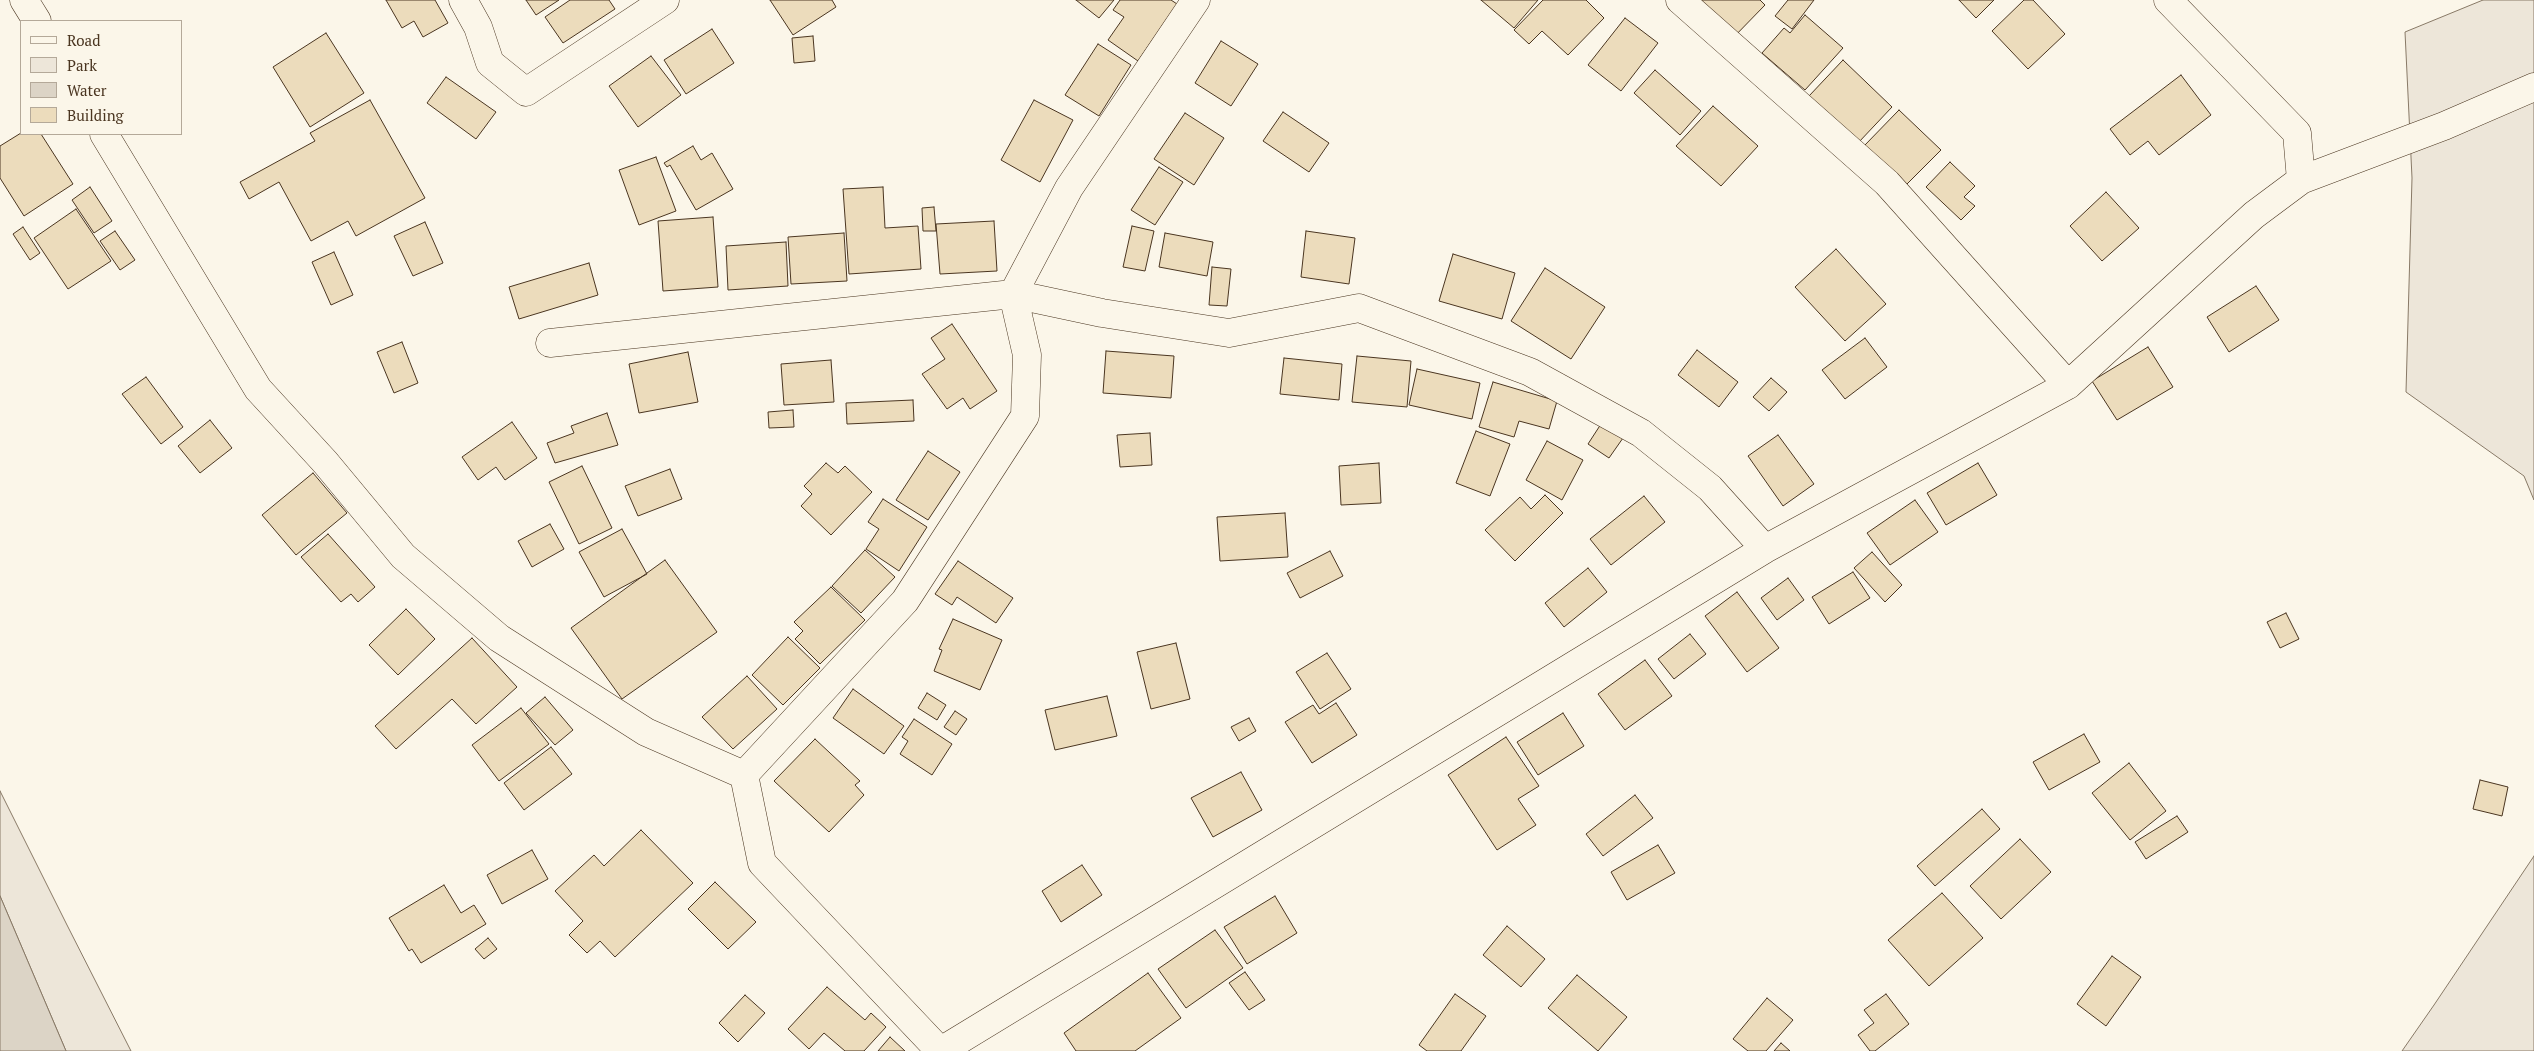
<!DOCTYPE html>
<html>
<head>
<meta charset="utf-8">
<style>
	body { margin:0 }
	#map { position:relative; width:2534px; height:1051px; overflow:hidden; background:#fbf6e9; font-family:"PT Serif",serif }
	canvas { display:block }
	.legend { position:absolute; left:20px; top:20px; width:162px; height:115px; box-sizing:border-box; background:#fbf6e9; border:1px solid #b4a999; margin:0; padding:6px 9px; list-style:none; font-size:15px; color:#4a3520 }
	.legend li { display:flex; align-items:center; gap:10px; height:25px }
	.legend b { width:25px; border:1px solid #b4a999 }
</style>
</head>
<body>
<div id="map">
<canvas width="2534" height="1051"></canvas>
<ul class="legend">
<li><b style="height:6px;background:#fbf6e9"></b>Road</li>
<li><b style="height:14px;background:#ede6d9"></b>Park</li>
<li><b style="height:14px;background:#dcd4c6"></b>Water</li>
<li><b style="height:14px;background:#ecdcbc"></b>Building</li>
</ul>
</div>
<script>
const context = document.querySelector('canvas').getContext('2d');
context.lineJoin = 'round';
function fill(path, color) { context.fillStyle = color; context.fill(path, 'evenodd'); }
const toPath = rows => new Path2D(rows.map(r => 'M' + r).join(''));
function strokePath(path, color, width, dash) { context.strokeStyle = color; context.lineWidth = width; context.lineCap = dash ? 'butt' : 'round'; context.setLineDash(dash || []); context.stroke(path); }
const green = toPath([
	[2483,0,2534,0,2534,500,2524,476,2406,392,2412,178,2405,32,2483,0],
	[0,791,67,925,131,1051,66,1051,0,896,0,791],
	[2534,856,2534,1051,2402,1051,2434,1005,2534,856]
]);
fill(green, '#ede6d9');
strokePath(green, '#887966', 1);
const water = toPath([
	[0,896,66,1051,0,1051,0,896]
]);
fill(water, '#dcd4c6');
strokePath(water, '#887966', 1);
const building = toPath([
	[386,0,435,0,448,23,423,37,414,21,402,28,386,0],
	[526,0,559,0,536,15,526,0],
	[570,0,609,0,615,9,563,43,545,17,570,0],
	[770,0,832,0,836,7,793,35,770,0],
	[1076,0,1114,0,1099,18,1076,0],
	[1120,0,1171,0,1177,4,1138,61,1108,40,1124,17,1113,10,1120,0],
	[1481,0,1538,0,1514,28,1481,0],
	[1543,0,1586,0,1604,18,1568,55,1542,31,1529,44,1514,30,1543,0],
	[1686,0,1760,0,1765,5,1729,42,1686,0],
	[1788,0,1814,0,1792,29,1775,16,1788,0],
	[1959,0,1994,0,1976,18,1959,0],
	[2024,0,2033,0,2065,34,2028,69,1992,31,2024,0],
	[1805,15,1843,48,1805,90,1762,53,1784,28,1790,33,1805,15],
	[1625,18,1658,43,1621,91,1588,65,1625,18],
	[712,29,734,63,686,94,664,60,712,29],
	[326,33,364,93,310,127,273,67,326,33],
	[813,36,815,61,794,63,792,38,813,36],
	[1221,41,1258,64,1231,106,1195,83,1221,41],
	[1098,44,1131,65,1099,116,1065,95,1098,44],
	[651,56,681,95,638,127,609,86,651,56],
	[1843,60,1892,107,1858,143,1809,96,1843,60],
	[1655,70,1701,111,1680,135,1634,93,1655,70],
	[2181,75,2211,115,2159,155,2148,141,2130,155,2110,129,2181,75],
	[446,77,496,112,476,139,427,103,446,77],
	[370,100,425,198,356,236,348,221,311,241,279,182,249,199,240,182,315,141,310,133,370,100],
	[1034,100,1073,120,1040,182,1001,160,1034,100],
	[1713,106,1758,146,1721,186,1676,146,1713,106],
	[1899,110,1941,150,1905,186,1864,146,1899,110],
	[1283,112,1329,143,1309,172,1263,141,1283,112],
	[1185,113,1224,138,1194,185,1154,159,1185,113],
	[21,133,41,134,73,184,24,216,0,178,0,146,21,133],
	[693,146,701,160,712,153,733,189,696,210,670,165,667,167,664,163,693,146],
	[656,157,676,211,639,225,619,170,656,157],
	[1950,162,1975,186,1964,197,1975,206,1961,220,1926,187,1950,162],
	[1159,167,1183,182,1155,225,1131,210,1159,167],
	[90,187,112,221,94,233,72,200,90,187],
	[883,187,885,228,918,226,921,269,849,274,843,189,883,187],
	[2106,192,2139,228,2102,261,2070,226,2106,192],
	[934,207,936,231,923,231,922,208,934,207],
	[76,209,111,261,68,289,34,238,76,209],
	[713,217,718,287,663,291,658,221,713,217],
	[994,221,997,271,940,274,936,224,994,221],
	[425,222,443,263,413,276,394,236,425,222],
	[1132,226,1154,231,1145,271,1123,267,1132,226],
	[23,227,40,253,30,260,13,234,23,227],
	[115,231,135,260,120,270,100,241,115,231],
	[1306,231,1355,238,1349,284,1301,277,1306,231],
	[844,233,847,281,791,284,788,237,844,233],
	[1165,233,1213,242,1207,276,1159,267,1165,233],
	[786,242,788,286,728,290,726,246,786,242],
	[1836,249,1886,304,1845,341,1795,287,1836,249],
	[334,252,353,295,331,305,312,262,334,252],
	[1453,254,1515,273,1502,319,1439,301,1453,254],
	[589,263,598,295,519,319,509,287,589,263],
	[1212,267,1231,269,1227,306,1209,305,1212,267],
	[1545,268,1605,307,1571,359,1511,321,1545,268],
	[2256,286,2279,320,2229,352,2207,317,2256,286],
	[952,324,997,391,970,409,963,398,947,409,922,374,945,359,931,338,952,324],
	[1865,338,1887,367,1845,399,1822,370,1865,338],
	[402,342,418,383,394,393,377,352,402,342],
	[2148,347,2173,387,2117,420,2092,381,2148,347],
	[1697,350,1738,382,1719,407,1678,375,1697,350],
	[1106,351,1174,356,1171,398,1103,393,1106,351],
	[688,352,698,402,639,413,629,364,688,352],
	[1357,356,1411,361,1407,407,1352,402,1357,356],
	[1284,358,1342,364,1339,400,1280,394,1284,358],
	[831,360,834,402,784,405,781,364,831,360],
	[1417,369,1480,383,1472,419,1409,405,1417,369],
	[146,377,183,427,161,444,122,394,146,377],
	[1771,378,1787,392,1769,411,1753,397,1771,378],
	[1493,382,1557,401,1549,429,1519,421,1514,437,1479,427,1493,382],
	[913,400,914,421,847,424,846,403,913,400],
	[793,410,794,427,769,428,768,412,793,410],
	[607,413,618,445,555,463,547,443,574,433,571,426,607,413],
	[210,420,232,448,200,473,178,446,210,420],
	[512,422,537,458,505,480,496,467,478,480,462,457,512,422],
	[1601,424,1623,438,1609,458,1588,444,1601,424],
	[1476,431,1510,444,1490,496,1456,483,1476,431],
	[1150,433,1152,465,1120,467,1117,435,1150,433],
	[1778,435,1814,484,1783,506,1748,456,1778,435],
	[1547,441,1583,460,1562,500,1526,480,1547,441],
	[928,451,960,472,928,520,896,500,928,451],
	[826,463,838,473,845,466,872,492,831,535,801,506,812,494,804,486,826,463],
	[1379,463,1381,503,1341,505,1339,466,1379,463],
	[1978,463,1997,495,1946,525,1927,493,1978,463],
	[582,466,612,528,579,544,549,482,582,466],
	[670,469,682,499,638,516,625,486,670,469],
	[313,473,347,513,296,555,262,515,313,473],
	[1545,495,1563,513,1515,561,1485,530,1520,497,1531,509,1545,495],
	[1644,496,1665,522,1611,565,1590,539,1644,496],
	[883,499,927,527,899,571,866,549,879,529,868,522,883,499],
	[1915,500,1938,532,1890,565,1867,533,1915,500],
	[1285,513,1288,557,1220,561,1217,517,1285,513],
	[550,524,564,549,532,567,518,541,550,524],
	[622,529,647,574,604,597,579,552,622,529],
	[328,534,375,587,358,602,351,594,341,602,301,557,328,534],
	[865,550,895,577,861,613,832,586,865,550],
	[1330,551,1343,576,1300,598,1287,573,1330,551],
	[1872,552,1902,585,1885,602,1854,568,1872,552],
	[665,560,717,632,622,699,571,628,665,560],
	[958,561,1013,598,996,623,957,597,952,605,935,594,958,561],
	[1588,568,1607,592,1564,627,1545,603,1588,568],
	[1853,572,1870,598,1829,624,1812,597,1853,572],
	[1788,578,1804,600,1777,620,1761,598,1788,578],
	[831,587,865,620,820,664,795,639,803,631,794,622,831,587],
	[1737,592,1779,648,1747,672,1705,616,1737,592],
	[406,609,435,639,398,675,369,645,406,609],
	[2286,613,2299,639,2280,648,2267,622,2286,613],
	[953,619,1002,640,980,690,934,671,942,650,939,649,953,619],
	[1690,634,1706,654,1674,679,1658,659,1690,634],
	[788,637,820,668,783,705,752,675,788,637],
	[472,638,517,687,476,724,452,699,396,749,375,726,472,638],
	[1176,643,1190,699,1151,709,1137,652,1176,643],
	[1327,653,1351,689,1320,709,1296,672,1327,653],
	[1645,660,1672,696,1625,730,1598,694,1645,660],
	[747,676,777,709,733,749,702,717,747,676],
	[853,689,904,726,884,754,833,718,853,689],
	[927,693,946,705,937,720,918,708,927,693],
	[1107,696,1117,736,1055,750,1045,710,1107,696],
	[545,697,573,730,555,745,526,713,545,697],
	[1336,703,1357,735,1312,763,1285,722,1313,705,1319,714,1336,703],
	[521,708,549,744,499,781,472,745,521,708],
	[955,711,967,719,956,735,944,727,955,711],
	[1563,713,1584,746,1538,775,1517,742,1563,713],
	[1249,718,1256,731,1239,741,1231,727,1249,718],
	[914,719,952,744,932,775,900,754,908,741,902,737,914,719],
	[2084,734,2100,762,2049,790,2033,762,2084,734],
	[1506,737,1539,786,1518,799,1536,825,1497,850,1448,775,1506,737],
	[815,739,860,781,855,785,864,795,829,832,774,781,815,739],
	[551,747,572,774,524,810,504,783,551,747],
	[2129,763,2166,811,2130,840,2092,793,2129,763],
	[1241,772,1262,810,1213,837,1191,798,1241,772],
	[2480,780,2508,787,2502,816,2473,809,2480,780],
	[1635,795,1653,818,1603,856,1586,834,1635,795],
	[1982,809,2000,829,1935,886,1917,866,1982,809],
	[2177,816,2188,832,2146,859,2135,842,2177,816],
	[641,830,693,883,615,957,600,941,587,953,569,935,583,921,555,891,594,855,604,866,641,830],
	[2020,839,2051,872,2001,919,1970,886,2020,839],
	[1658,845,1675,873,1627,900,1611,872,1658,845],
	[532,850,548,879,502,904,487,875,532,850],
	[1082,865,1102,895,1061,922,1042,891,1082,865],
	[715,882,756,922,728,949,688,909,715,882],
	[444,885,461,913,474,905,486,924,421,963,412,949,409,951,389,918,444,885],
	[1942,893,1983,938,1929,986,1888,940,1942,893],
	[1275,896,1297,933,1247,964,1224,927,1275,896],
	[1507,926,1545,959,1521,987,1483,955,1507,926],
	[1215,930,1243,968,1186,1008,1158,969,1215,930],
	[488,938,497,949,484,959,475,949,488,938],
	[2112,956,2141,977,2106,1026,2077,1004,2112,956],
	[1245,972,1265,1000,1249,1010,1229,983,1245,972],
	[1148,973,1181,1018,1135,1051,1076,1051,1064,1033,1148,973],
	[1577,975,1627,1017,1598,1051,1548,1008,1577,975],
	[827,987,865,1020,871,1013,886,1027,864,1051,845,1051,824,1033,809,1049,788,1029,827,987],
	[1455,994,1486,1016,1461,1051,1427,1051,1419,1045,1455,994],
	[1886,994,1909,1024,1875,1051,1870,1051,1858,1035,1874,1023,1864,1010,1886,994],
	[745,995,765,1013,738,1042,719,1023,745,995],
	[1767,998,1793,1020,1766,1051,1748,1051,1733,1039,1767,998],
	[890,1037,905,1051,878,1051,890,1037],
	[1781,1043,1790,1051,1774,1051,1781,1043]
]);
fill(building, '#ecdcbc');
strokePath(building, '#4a3520', 1);
const street = toPath([
	[24,0,37,21],
	[463,0,478,27,490,63,526,92,665,0],
	[1680,0,1887,183,2068,385],
	[2168,0,2297,133,2301,180],
	[104,134,258,389,325,462,403,556,499,638,646,732,744,775,762,863,940,1051],
	[550,343,1013,294,1102,313,1229,333,1359,308,1530,372,1641,433,1710,488,1765,549],
	[744,775,905,601,1025,416,1027,355,1013,294,1069,188,1196,0],
	[941,1051,1765,549,2068,385,2254,215,2301,180,2444,126,2534,87]
]);
strokePath(street, '#4a3520', 29);
strokePath(street, '#fbf6e9', 28);
</script>
</body>
</html>
